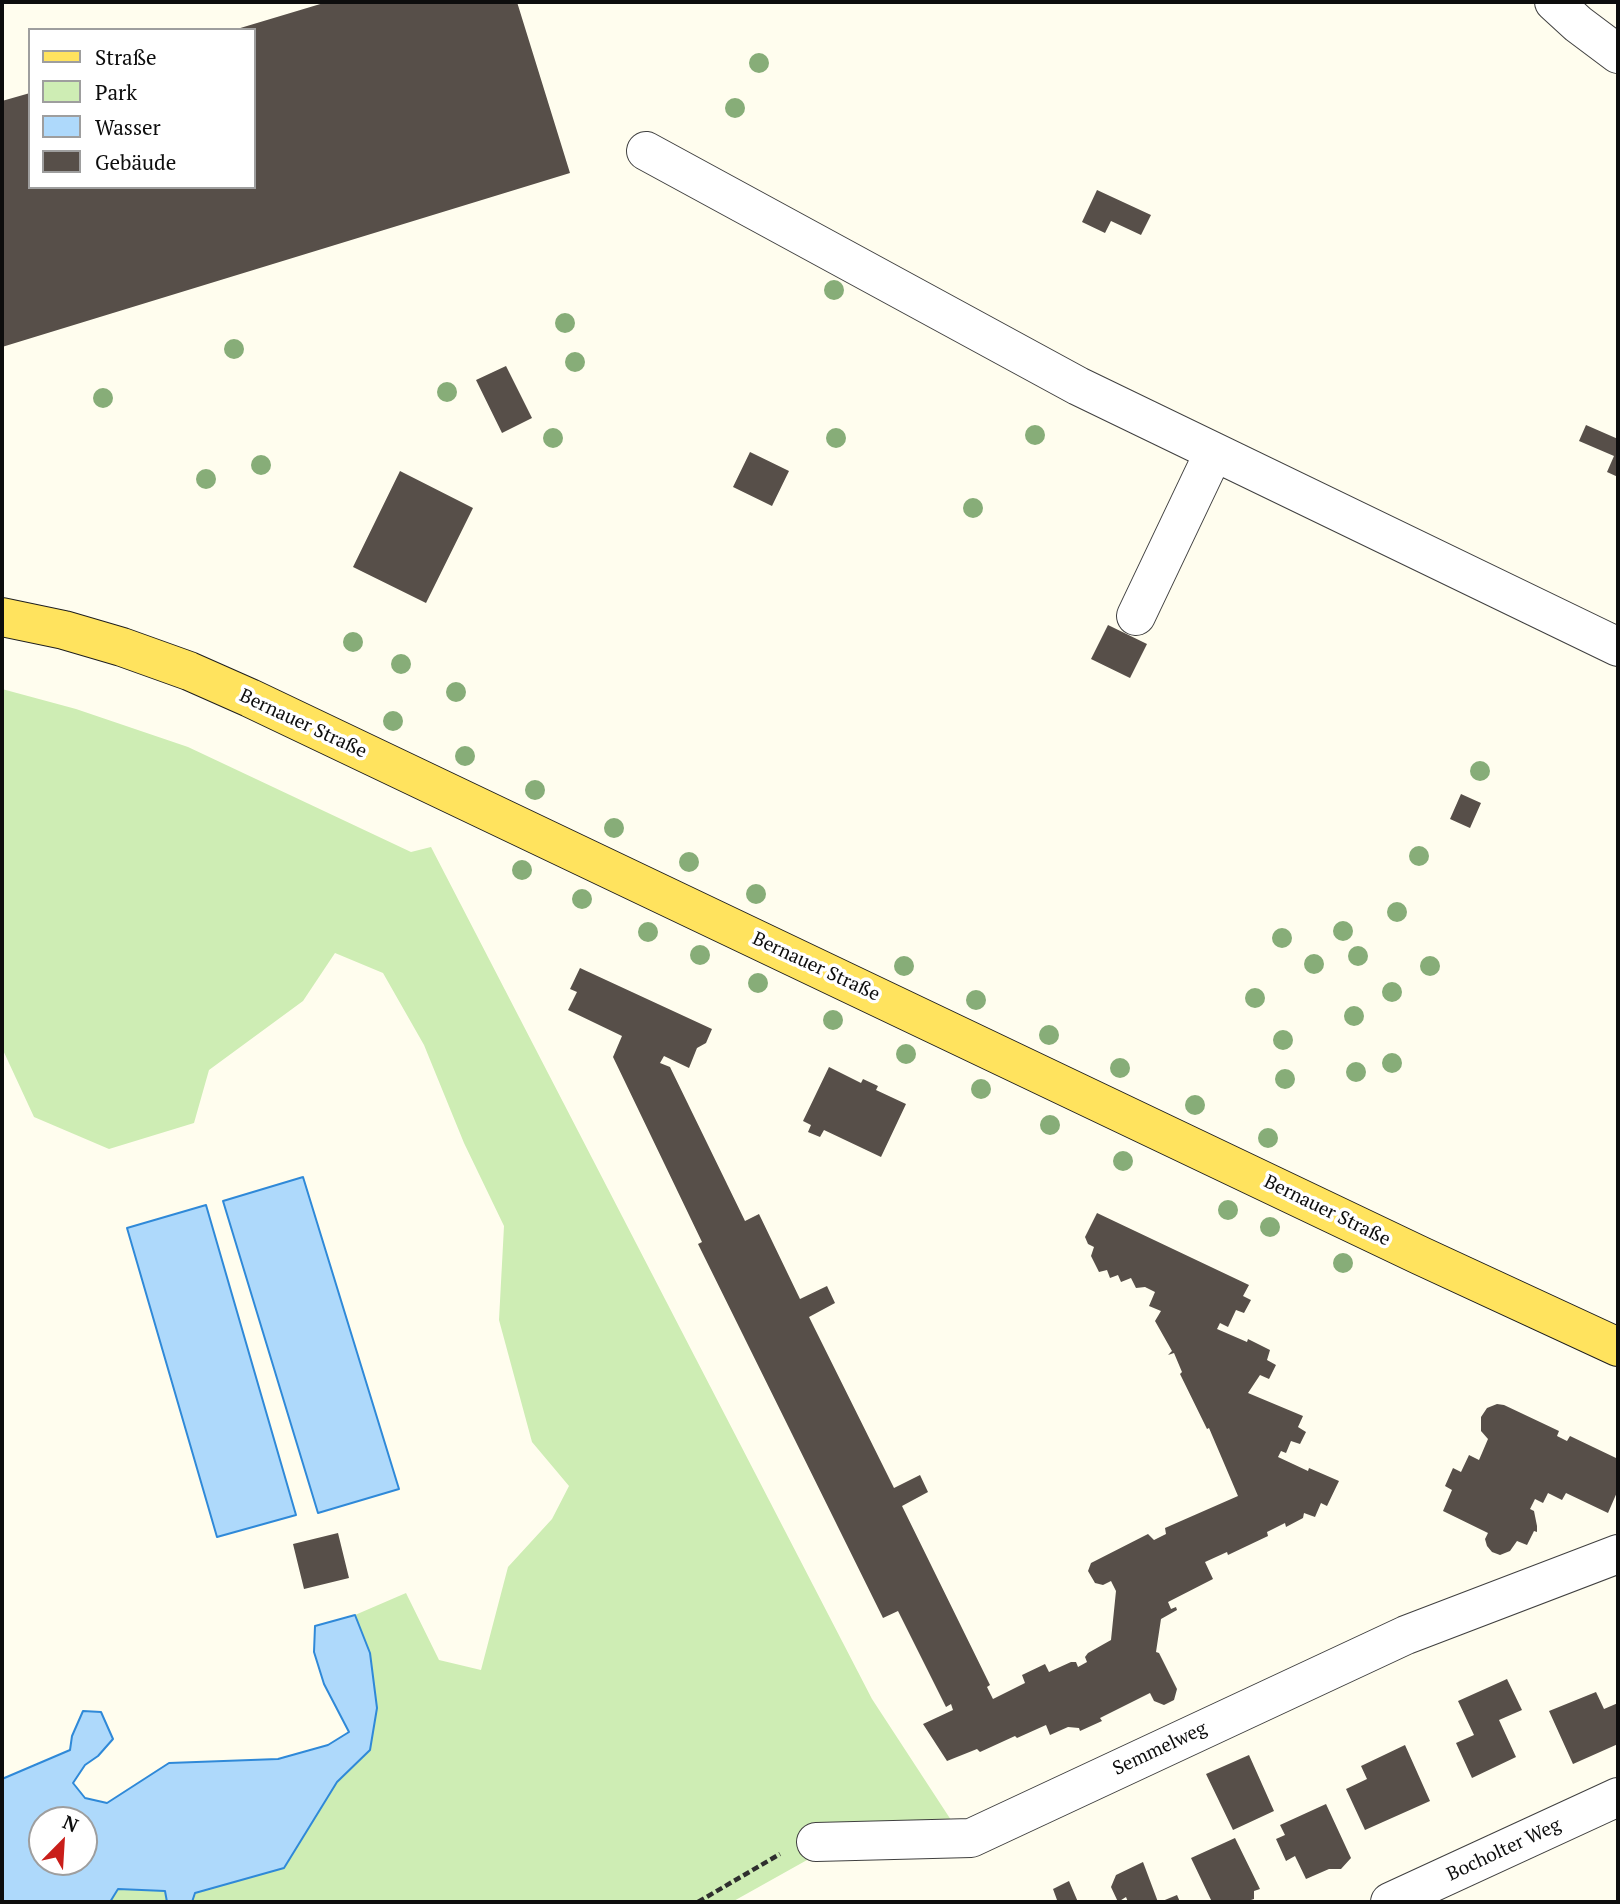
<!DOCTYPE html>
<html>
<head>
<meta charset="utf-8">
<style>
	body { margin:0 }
	#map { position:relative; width:1620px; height:1904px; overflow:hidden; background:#fffdee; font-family:"PT Serif",serif }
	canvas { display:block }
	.frame { position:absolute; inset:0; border:4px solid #0d0d0d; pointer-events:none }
	.legend { position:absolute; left:28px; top:28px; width:228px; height:161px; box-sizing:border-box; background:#fff; border:2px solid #9e9e9e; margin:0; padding:9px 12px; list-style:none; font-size:21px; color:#0d0d0d }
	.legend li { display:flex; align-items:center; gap:14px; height:35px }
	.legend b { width:35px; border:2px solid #9e9e9e }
	.north { position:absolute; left:28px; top:1806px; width:70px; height:70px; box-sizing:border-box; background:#fff; border:2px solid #9e9e9e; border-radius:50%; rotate:24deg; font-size:19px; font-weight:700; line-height:28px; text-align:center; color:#0d0d0d }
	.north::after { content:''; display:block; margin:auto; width:24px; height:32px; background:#c91e1a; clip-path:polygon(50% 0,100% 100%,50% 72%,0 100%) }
</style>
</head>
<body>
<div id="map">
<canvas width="1620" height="1904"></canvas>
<div class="frame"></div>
<ul class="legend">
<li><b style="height:9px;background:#ffe35e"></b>Straße</li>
<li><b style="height:19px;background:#ceedb4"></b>Park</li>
<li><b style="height:19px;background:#aed9fb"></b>Wasser</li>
<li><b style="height:19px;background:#574f49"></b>Gebäude</li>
</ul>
<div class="north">N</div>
</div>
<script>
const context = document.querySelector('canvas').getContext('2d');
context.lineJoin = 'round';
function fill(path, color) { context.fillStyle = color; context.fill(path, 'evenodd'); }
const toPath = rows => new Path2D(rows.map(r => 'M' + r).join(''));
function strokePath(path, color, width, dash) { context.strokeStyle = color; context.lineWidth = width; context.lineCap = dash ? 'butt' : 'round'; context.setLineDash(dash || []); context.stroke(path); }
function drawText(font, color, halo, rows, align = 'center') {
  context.font = font + ' "PT Serif",serif'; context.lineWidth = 7; context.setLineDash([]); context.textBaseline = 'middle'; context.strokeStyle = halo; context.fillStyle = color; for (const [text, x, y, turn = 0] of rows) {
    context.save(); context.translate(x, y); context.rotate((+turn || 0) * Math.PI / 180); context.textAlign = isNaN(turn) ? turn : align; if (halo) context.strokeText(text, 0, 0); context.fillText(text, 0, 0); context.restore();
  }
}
fill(toPath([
	[2,689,76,709,188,747,411,852,431,847,872,1699,951,1820,810,1823,816,1855,732,1902,192,1902,195,1893,284,1868,337,1782,370,1750,377,1708,370,1653,355,1615,406,1593,439,1660,481,1670,508,1567,552,1519,569,1486,532,1442,499,1320,504,1226,464,1143,424,1045,383,973,335,953,303,1001,209,1070,194,1123,109,1149,34,1117,2,1048],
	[118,1889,165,1891,167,1902,110,1902]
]), '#ceedb4');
const water = toPath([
	[303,1177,399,1489,318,1513,223,1201,303,1177],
	[206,1205,296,1515,217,1537,127,1228,206,1205],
	[355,1615,370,1653,377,1708,370,1750,337,1782,284,1868,195,1893,192,1902,167,1902,165,1891,118,1889,110,1902,2,1902,2,1779,70,1750,72,1736,83,1711,101,1712,113,1739,98,1756,85,1765,73,1783,85,1798,107,1803,169,1763,278,1759,328,1745,349,1732,324,1684,314,1652,315,1626,355,1615],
	[42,1820,84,1820,84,1862,42,1862,42,1820]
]);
fill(water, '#aed9fb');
strokePath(water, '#2f89d8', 2);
fill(toPath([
	[327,2,517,2,570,173,2,347,2,101,30,93,30,187,254,187,254,30,237,29],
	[1097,190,1151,215,1141,235,1111,221,1105,233,1082,222],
	[506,366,532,418,502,433,476,380],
	[1586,425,1618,439,1618,477,1607,472,1614,456,1579,441],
	[750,452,789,471,772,506,733,487],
	[400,471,473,508,426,603,353,567],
	[1108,625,1147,644,1130,678,1091,659],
	[1461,794,1481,803,1470,828,1450,819],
	[580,968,712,1029,706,1043,697,1048,689,1068,664,1056,660,1063,670,1067,745,1221,759,1214,800,1299,827,1286,835,1303,809,1317,894,1488,920,1475,928,1492,902,1506,990,1685,987,1687,993,1699,1025,1683,1022,1675,1045,1664,1049,1672,1071,1662,1076,1662,1078,1667,1087,1662,1085,1657,1088,1653,1111,1640,1116,1591,1111,1581,1103,1585,1095,1583,1088,1571,1091,1563,1148,1534,1154,1540,1166,1534,1165,1528,1238,1496,1209,1428,1207,1429,1180,1374,1182,1372,1174,1353,1168,1355,1172,1351,1155,1321,1161,1311,1149,1306,1155,1292,1145,1287,1136,1288,1131,1278,1121,1282,1118,1275,1110,1278,1107,1270,1099,1272,1091,1256,1094,1247,1088,1244,1085,1237,1097,1213,1249,1285,1243,1296,1251,1300,1244,1313,1236,1310,1228,1327,1220,1323,1217,1329,1247,1342,1248,1339,1270,1350,1267,1360,1276,1365,1269,1379,1260,1375,1248,1393,1303,1416,1298,1427,1306,1432,1300,1444,1291,1441,1286,1453,1281,1451,1278,1457,1308,1471,1309,1468,1339,1481,1327,1506,1321,1503,1315,1517,1304,1513,1303,1518,1286,1527,1285,1523,1267,1532,1268,1536,1228,1555,1227,1552,1205,1562,1213,1579,1168,1602,1171,1609,1176,1607,1177,1610,1161,1619,1156,1652,1159,1653,1177,1689,1174,1700,1164,1705,1154,1701,1150,1693,1100,1718,1102,1721,1080,1731,1079,1728,1068,1727,1050,1735,1046,1725,1017,1738,1015,1736,980,1752,977,1749,947,1761,923,1724,953,1710,951,1704,946,1707,898,1611,883,1618,698,1244,702,1242,613,1057,622,1036,568,1010,577,992,570,989],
	[829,1067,861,1083,863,1079,878,1086,876,1090,906,1104,881,1157,824,1130,820,1137,808,1132,811,1125,803,1121],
	[1497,1404,1504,1405,1559,1431,1557,1436,1567,1441,1570,1436,1616,1458,1618,1454,1618,1490,1608,1513,1566,1493,1562,1500,1548,1493,1543,1503,1535,1499,1530,1509,1534,1511,1537,1526,1537,1532,1534,1531,1527,1545,1517,1541,1510,1551,1500,1555,1492,1552,1487,1546,1485,1539,1488,1533,1443,1511,1452,1490,1445,1486,1453,1468,1461,1472,1469,1455,1479,1460,1488,1439,1481,1431,1481,1417,1487,1408],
	[338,1533,349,1578,304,1589,293,1544],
	[1507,1679,1522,1710,1499,1720,1516,1757,1472,1778,1456,1743,1474,1735,1458,1701],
	[1596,1692,1604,1709,1618,1703,1618,1744,1573,1764,1549,1711],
	[1405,1745,1430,1801,1365,1830,1346,1789,1367,1779,1361,1766],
	[1249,1755,1274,1811,1233,1830,1206,1774],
	[1326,1804,1351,1858,1341,1869,1329,1869,1306,1879,1295,1856,1286,1861,1276,1839,1285,1835,1280,1825],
	[1235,1838,1260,1889,1254,1891,1254,1899,1245,1902,1212,1902,1191,1858],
	[1143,1862,1158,1902,1128,1902,1126,1897,1118,1902,1111,1887,1116,1875],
	[1069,1881,1078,1902,1052,1902,1057,1900,1053,1889],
	[1177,1895,1180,1902,1160,1902]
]), '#574f49');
const minor = toPath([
	[1554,2,1578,24,1618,54],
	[646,151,1078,386,1618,647],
	[1136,616,1214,452],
	[816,1842,971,1838,1406,1635,1618,1554],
	[1390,1902,1618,1797]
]);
const major = toPath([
	[2,617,64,630,122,647,189,671,250,698,1419,1255,1618,1347]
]);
strokePath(minor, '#404040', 40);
strokePath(major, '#1e1e1e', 40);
strokePath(toPath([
	[698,1902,780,1854]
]), '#2f2f2f', 4.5, [7, 3.5]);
strokePath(minor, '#fff', 38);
strokePath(major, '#ffe35e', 38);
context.fillStyle = '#87ad78';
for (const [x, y] of [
	[759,63],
	[735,108],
	[834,290],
	[565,323],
	[234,349],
	[575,362],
	[447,392],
	[103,398],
	[1035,435],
	[553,438],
	[836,438],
	[261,465],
	[206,479],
	[973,508],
	[353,642],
	[401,664],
	[456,692],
	[393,721],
	[465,756],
	[1480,771],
	[535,790],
	[614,828],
	[1419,856],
	[689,862],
	[522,870],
	[756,894],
	[582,899],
	[1397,912],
	[1343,931],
	[648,932],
	[1282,938],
	[700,955],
	[1358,956],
	[1314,964],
	[904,966],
	[1430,966],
	[758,983],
	[1392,992],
	[1255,998],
	[976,1000],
	[1354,1016],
	[833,1020],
	[1049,1035],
	[1283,1040],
	[906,1054],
	[1392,1063],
	[1120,1068],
	[1356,1072],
	[1285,1079],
	[981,1089],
	[1195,1105],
	[1050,1125],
	[1268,1138],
	[1123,1161],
	[1228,1210],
	[1270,1227],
	[1343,1263]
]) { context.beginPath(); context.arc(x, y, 10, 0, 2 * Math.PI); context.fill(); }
drawText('19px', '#0d0d0d', '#fff', [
	["Bernauer Straße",303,724,25],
	["Bernauer Straße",816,967,25],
	["Bernauer Straße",1327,1211,26],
	["Semmelweg",1160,1749,-25],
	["Bocholter Weg",1504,1850,-25]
]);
</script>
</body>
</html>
